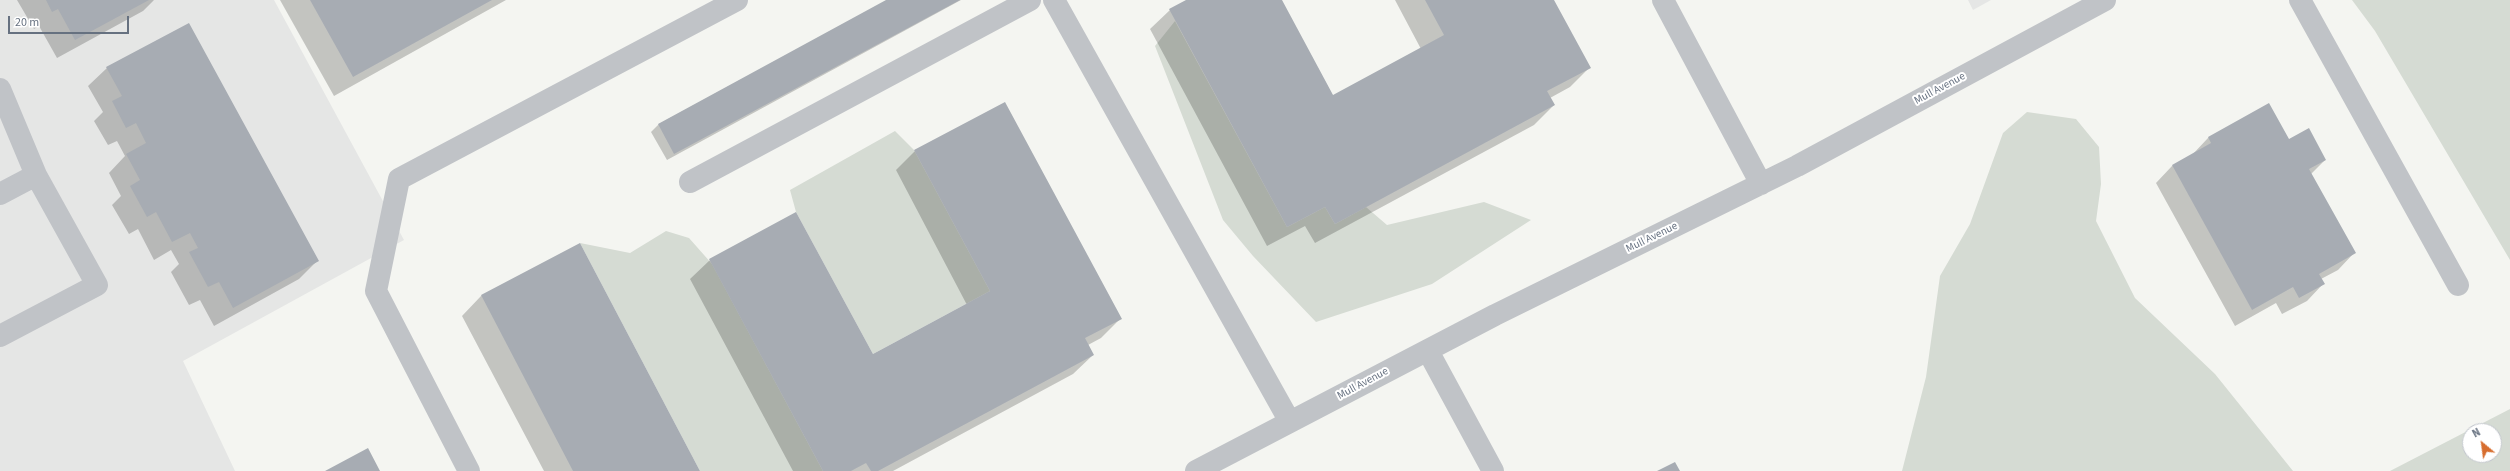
<!DOCTYPE html>
<html>
<head>
<meta charset="utf-8">
<style>
	body { margin:0 }
	#map { position:relative; width:2510px; height:471px; overflow:hidden; background:#f4f5f1; font-family:"Source Sans 3",sans-serif }
	canvas { display:block }
	.north { position:absolute; left:2462px; top:423px; width:40px; height:40px; box-sizing:border-box; background:#fff; border:1px solid #c2c6cc; border-radius:50%; rotate:331deg; font-size:11px; font-weight:700; line-height:16px; text-align:center; color:#667180 }
	.north::after { content:''; display:block; margin:auto; width:14px; height:18px; background:#d76d2e; clip-path:polygon(50% 0,100% 100%,50% 72%,0 100%) }
	.scale { position:absolute; left:8px; top:16px; width:121px; height:18px; box-sizing:border-box; border:2px solid #667180; border-top:0; padding-left:5px; font-size:12px; line-height:14px; white-space:nowrap; color:#667180; -webkit-text-stroke:3px #fff; paint-order:stroke }
</style>
</head>
<body>
<div id="map">
<canvas width="2510" height="471"></canvas>
<div class="north">N</div>
<div class="scale">20 m</div>
</div>
<script>
const context = document.querySelector('canvas').getContext('2d');
context.lineJoin = 'round';
function fill(path, color) { context.fillStyle = color; context.fill(path, 'evenodd'); }
const toPath = rows => new Path2D(rows.map(r => 'M' + r).join(''));
function strokePath(path, color, width, dash) { context.strokeStyle = color; context.lineWidth = width; context.lineCap = dash ? 'butt' : 'round'; context.setLineDash(dash || []); context.stroke(path); }
function drawText(font, color, halo, rows, align = 'center') {
  context.font = font + ' "Source Sans 3",sans-serif'; context.lineWidth = 4; context.setLineDash([]); context.textBaseline = 'middle'; context.strokeStyle = halo; context.fillStyle = color; for (const [text, x, y, turn = 0] of rows) {
    context.save(); context.translate(x, y); context.rotate((+turn || 0) * Math.PI / 180); context.textAlign = isNaN(turn) ? turn : align; if (halo) context.strokeText(text, 0, 0); context.fillText(text, 0, 0); context.restore();
  }
}
fill(toPath([
	[0,0,274,0,404,240,183,361,235,471,0,471],
	[1968,0,1991,0,1973,10]
]), '#e5e6e5');
fill(toPath([
	[2352,0,2510,0,2510,260,2375,31],
	[1175,21,1287,227,1325,207,1335,224,1366,207,1387,225,1484,202,1531,220,1432,284,1316,322,1253,256,1223,220,1155,46],
	[2027,112,2076,119,2099,147,2101,184,2096,221,2135,298,2215,374,2293,471,1902,471,1926,377,1940,276,1970,224,2003,133],
	[895,131,914,150,990,291,873,354,796,212,790,190],
	[666,231,689,238,712,264,823,471,700,471,580,243,630,253],
	[2510,409,2510,471,2390,471],
	[2470,431,2494,431,2494,455,2470,455]
]), '#d5dbd3');
fill(toPath([
	[17,0,154,0,143,11,57,58,39,26,34,29],
	[280,0,506,0,334,96],
	[888,0,961,0,667,160,651,132,659,124],
	[1188,0,1281,0,1333,96,1421,49,1395,0,1553,0,1589,68,1570,87,1550,98,1554,105,1534,125,1315,243,1305,226,1267,246,1150,29,1170,10],
	[107,68,317,261,299,279,214,326,200,300,189,305,171,272,179,264,171,250,154,260,138,229,129,234,112,205,121,196,109,173,125,156,117,141,108,145,94,121,103,112,88,86],
	[2269,105,2289,140,2325,160,2311,174,2354,253,2338,270,2321,279,2323,284,2307,301,2282,314,2276,303,2235,326,2156,183,2172,166,2192,155,2208,138],
	[915,151,1120,319,1101,338,1088,345,1093,355,1073,374,893,471,793,471,690,279,710,260,872,355,967,305,896,170],
	[580,245,699,471,544,471,462,316,481,296]
]), '#0003');
fill(toPath([
	[46,0,149,0,75,40,58,9,52,12],
	[310,0,492,0,353,77],
	[886,0,960,0,674,154,658,124],
	[1186,0,1282,0,1333,95,1444,35,1425,0,1554,0,1591,68,1547,91,1555,105,1335,224,1325,207,1287,227,1169,9],
	[189,23,319,261,233,308,219,282,208,287,189,252,198,248,190,233,172,242,156,212,147,217,130,186,140,180,126,154,146,143,136,123,126,128,112,101,122,96,106,67],
	[1005,102,1122,319,1085,338,1094,355,878,471,871,471,866,463,851,471,823,471,709,259,796,212,873,354,990,291,914,150],
	[2269,103,2289,139,2309,128,2326,160,2309,169,2356,253,2319,274,2325,284,2299,298,2293,287,2252,310,2172,165,2211,143,2208,137],
	[580,243,700,471,573,471,481,295],
	[368,448,380,471,325,471],
	[1675,462,1680,471,1657,471]
]), '#a7acb3');
strokePath(toPath([
	[1054,0,1290,422],
	[1663,0,1761,184],
	[2300,0,2458,285],
	[0,89,36,175],
	[690,182,1030,0],
	[0,194,36,175,97,285,0,336],
	[1428,351,1493,471],
	[469,471,376,291,399,179,737,0],
	[1196,471,1495,315,1797,166,2105,0]
]), '#c0c3c7', 22);
drawText('11px', '#667180', '#fff', [
	["Mull Avenue",1940,89,-28],
	["Mull Avenue",1652,238,-26],
	["Mull Avenue",1363,384,-28]
]);
</script>
</body>
</html>
